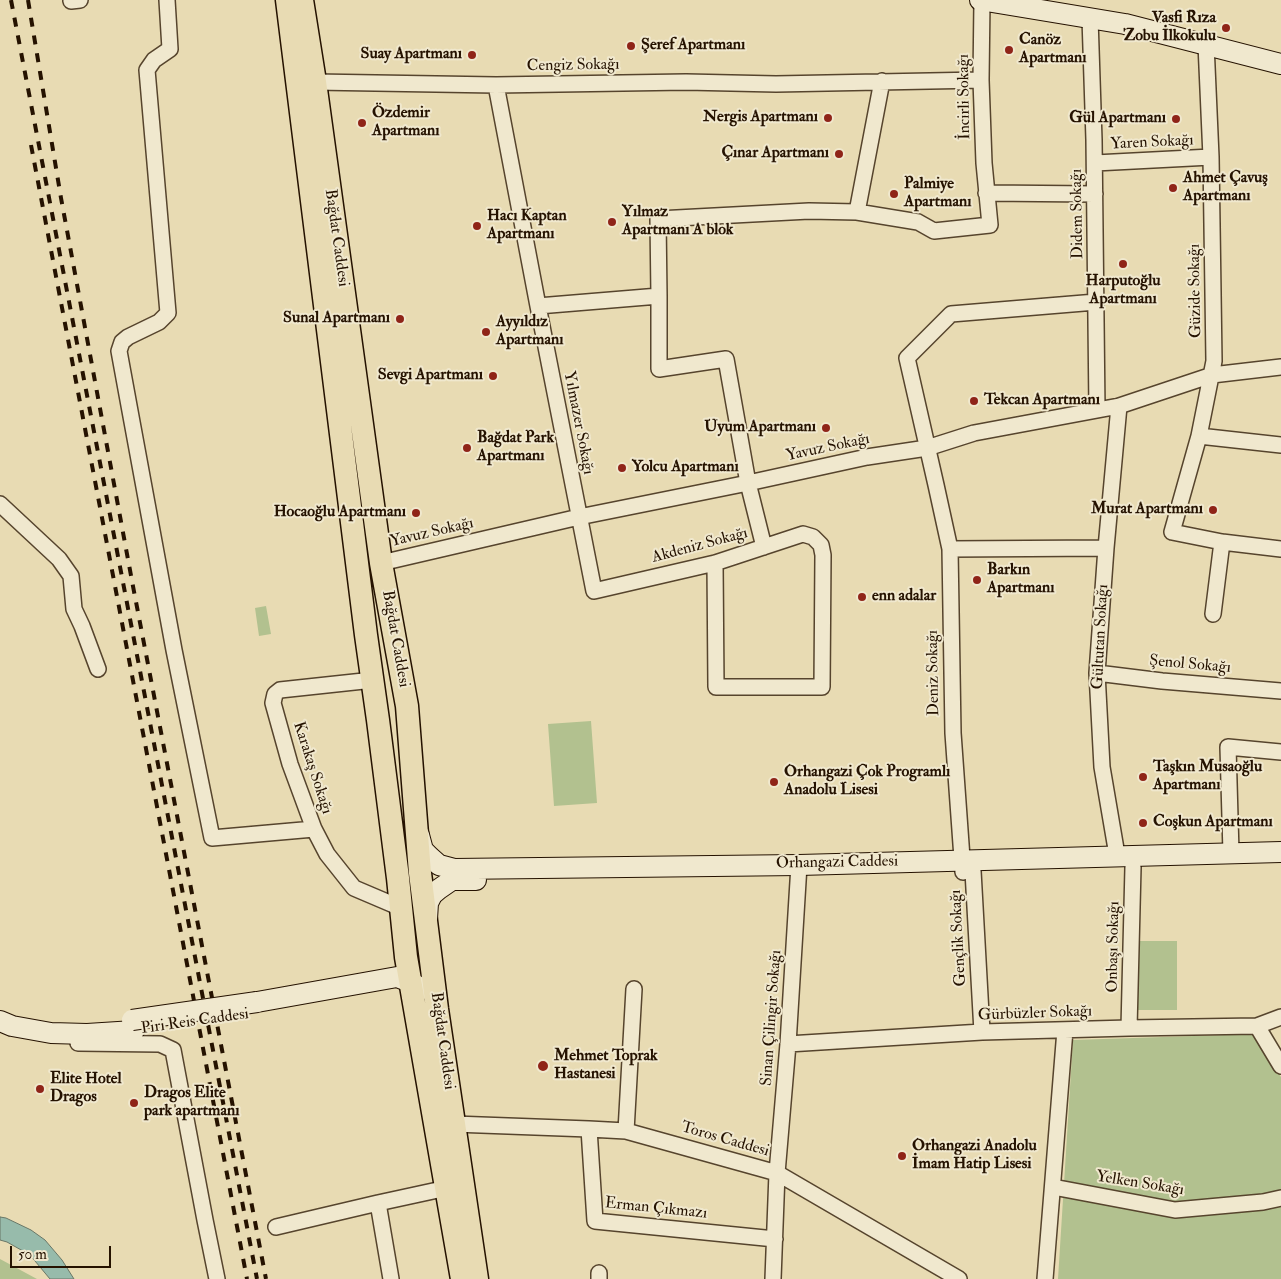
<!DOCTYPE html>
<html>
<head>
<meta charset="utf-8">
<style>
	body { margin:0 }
	#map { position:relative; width:1281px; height:1279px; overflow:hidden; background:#e8dbb3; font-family:"IM FELL Double Pica",serif }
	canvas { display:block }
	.scale { position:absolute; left:10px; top:1246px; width:101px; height:22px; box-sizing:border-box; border:2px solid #251200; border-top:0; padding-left:6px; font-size:15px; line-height:18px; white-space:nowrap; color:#251200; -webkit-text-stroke:4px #f0e8ce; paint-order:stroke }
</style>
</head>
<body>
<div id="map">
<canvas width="1281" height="1279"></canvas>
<div class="scale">50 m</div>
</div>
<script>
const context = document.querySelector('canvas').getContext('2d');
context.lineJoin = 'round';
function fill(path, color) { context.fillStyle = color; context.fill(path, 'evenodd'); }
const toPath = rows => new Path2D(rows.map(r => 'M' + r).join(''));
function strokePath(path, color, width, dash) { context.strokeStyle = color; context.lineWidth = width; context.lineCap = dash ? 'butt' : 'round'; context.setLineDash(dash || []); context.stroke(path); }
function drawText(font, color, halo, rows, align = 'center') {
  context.font = font + ' "IM FELL Double Pica",serif'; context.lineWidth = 4; context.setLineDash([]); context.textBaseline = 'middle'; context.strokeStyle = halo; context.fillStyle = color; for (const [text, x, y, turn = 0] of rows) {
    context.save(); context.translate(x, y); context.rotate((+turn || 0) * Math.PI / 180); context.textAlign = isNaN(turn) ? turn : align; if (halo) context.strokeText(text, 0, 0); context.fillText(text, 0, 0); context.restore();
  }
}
fill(toPath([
	[266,606,271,634,259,636,255,608],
	[591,721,597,803,554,806,548,724],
	[1136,941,1177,941,1177,1010,1136,1010],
	[1254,1034,1281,1077,1281,1279,1058,1279,1073,1040],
	[0,1259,37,1279,0,1279]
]), '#b2c18f');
const water = toPath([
	[0,1217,6,1218,31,1230,45,1240,62,1260,74,1279,50,1279,30,1255,7,1242,0,1240,0,1217]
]);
fill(water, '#97bbab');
strokePath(water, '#697767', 1);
const street = toPath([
	[167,0,170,49,154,60,147,70,168,313,159,322,128,337,122,342,119,351,130,411,174,650,212,838,314,829],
	[71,1,80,0],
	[1090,18,1094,140,1097,410],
	[1206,44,1211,157,1214,361,1199,436,1172,532,1222,542,1281,549],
	[315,82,496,85,686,82,776,84,981,80],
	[496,85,538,306,594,591,715,563,803,534,813,537,821,545,823,555,822,687,716,687,715,563],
	[1095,163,1211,157],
	[986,193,1095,194],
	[857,212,918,222,934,231,990,225,984,163,981,80,982,1],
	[659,296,658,219,809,211,857,212,882,81],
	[538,306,659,296,659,369,726,359,748,483,764,547],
	[1199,436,1281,445],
	[0,504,59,559,71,576,74,609,82,626,98,669],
	[950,549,1106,548],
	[381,563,579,517,748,483,867,457,927,448,974,433,1119,406,1212,375,1281,367],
	[1213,614,1222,542],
	[1097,673,1162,681,1281,691],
	[373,680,280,690,275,694,273,703,290,764,314,829,327,854,354,888,401,908],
	[1231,853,1228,747,1281,752],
	[1117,855,1102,767,1097,673,1106,548,1119,406],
	[973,871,982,1032],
	[963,872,953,733,950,549,936,485,907,358,951,314,1096,302],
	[1257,1026,1281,1066],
	[1129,1028,1133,867],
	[78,1043,160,1044,173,1050,205,1220,217,1279],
	[788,1044,982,1032,1129,1028,1257,1026,1281,1017],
	[454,1124,589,1129,626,1131,777,1173,959,1279],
	[589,1129,595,1221,775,1239],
	[626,1131,634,989],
	[1053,1187,1175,1210,1263,1202,1281,1198],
	[276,1227,378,1203],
	[391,1279,378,1203,447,1188],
	[599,1279,599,1273],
	[773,1279,777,1173,788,1044,799,865],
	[1045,1279,1065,1030]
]);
const secondary = toPath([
	[980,0,1125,24,1281,64],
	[419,835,423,850,430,857,439,865,454,869,799,865,1281,852],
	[427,919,428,903,432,895,439,889,452,880,476,880],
	[257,1002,397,977,410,982,423,989],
	[0,1021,12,1026,51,1033,87,1034,134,1031]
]);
const primary = toPath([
	[287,0,366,635,378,720,398,878,406,957,462,1279],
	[302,0,315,82,381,563,407,706,420,873,437,1009,477,1279]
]);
strokePath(street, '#56442d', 18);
strokePath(secondary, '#251200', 22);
strokePath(primary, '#251200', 25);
strokePath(street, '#f0e8ce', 15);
strokePath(secondary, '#f0e8ce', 20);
strokePath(primary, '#e8dbb3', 22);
strokePath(toPath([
	[11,0,257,1279],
	[28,0,61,198,132,581,266,1279],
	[31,145,247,1279]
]), '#251200', 4, [9, 9]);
const secondaryBridge = toPath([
	[132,1020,257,1002]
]);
strokePath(secondaryBridge, '#251200', 22, []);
strokePath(secondaryBridge, '#f0e8ce', 20);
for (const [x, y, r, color] of [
	[1226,28,5,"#8f2418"],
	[631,46,5,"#8f2418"],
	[1009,50,5,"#8f2418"],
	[472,55,5,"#8f2418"],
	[828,118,5,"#8f2418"],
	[1176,119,5,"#8f2418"],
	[362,123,5,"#8f2418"],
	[839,154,5,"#8f2418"],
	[1173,188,5,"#8f2418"],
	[894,194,5,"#8f2418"],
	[612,222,5,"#8f2418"],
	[477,226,5,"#8f2418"],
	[1123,264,5,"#8f2418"],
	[400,319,5,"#8f2418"],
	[486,332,5,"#8f2418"],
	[493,376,5,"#8f2418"],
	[974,401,5,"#8f2418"],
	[826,428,5,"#8f2418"],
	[467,448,5,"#8f2418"],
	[622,468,5,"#8f2418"],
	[1213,510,5,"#8f2418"],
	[416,513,5,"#8f2418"],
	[977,580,5,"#8f2418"],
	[862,597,5,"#8f2418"],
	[1143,777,5,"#8f2418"],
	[774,782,5,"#8f2418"],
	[1143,823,5,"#8f2418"],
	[543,1066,6,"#8f2418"],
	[40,1089,5,"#8f2418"],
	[134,1103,5,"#8f2418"],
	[902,1156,5,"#8f2418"]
]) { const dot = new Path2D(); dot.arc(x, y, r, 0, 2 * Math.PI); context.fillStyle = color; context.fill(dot); strokePath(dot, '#f0e8ce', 2); }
drawText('bold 16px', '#251200', '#f0e8ce', [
	["Vasfi Rıza",1216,19,"right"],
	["Zobu İlkokulu",1216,37,"right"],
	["Canöz",1019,41],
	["Apartmanı",1019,59],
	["Şeref Apartmanı",641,46],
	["Suay Apartmanı",462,55,"right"],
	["Özdemir",372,114],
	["Apartmanı",372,132],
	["Nergis Apartmanı",818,118,"right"],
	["Gül Apartmanı",1166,119,"right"],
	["Çınar Apartmanı",829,154,"right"],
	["Ahmet Çavuş",1183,179],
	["Apartmanı",1183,197],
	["Palmiye",904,185],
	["Apartmanı",904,203],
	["Yılmaz",622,213],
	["Apartmanı A blok",622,231],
	["Hacı Kaptan",487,217],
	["Apartmanı",487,235],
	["Harputoğlu",1123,282,"center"],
	["Apartmanı",1123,300,"center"],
	["Sunal Apartmanı",390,319,"right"],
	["Ayyıldız",496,323],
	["Apartmanı",496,341],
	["Sevgi Apartmanı",483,376,"right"],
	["Tekcan Apartmanı",984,401],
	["Uyum Apartmanı",816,428,"right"],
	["Bağdat Park",477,439],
	["Apartmanı",477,457],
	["Yolcu Apartmanı",632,468],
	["Murat Apartmanı",1203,510,"right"],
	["Hocaoğlu Apartmanı",406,513,"right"],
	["Barkın",987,571],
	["Apartmanı",987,589],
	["enn adalar",872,597],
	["Taşkın Musaoğlu",1153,768],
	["Apartmanı",1153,786],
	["Orhangazi Çok Programlı",784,773],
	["Anadolu Lisesi",784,791],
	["Coşkun Apartmanı",1153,823],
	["Mehmet Toprak",554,1057],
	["Hastanesi",554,1075],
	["Elite Hotel",50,1080],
	["Dragos",50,1098],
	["Dragos Elite",144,1094],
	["park apartmanı",144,1112],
	["Orhangazi Anadolu",912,1147],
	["İmam Hatip Lisesi",912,1165]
], 'left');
drawText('16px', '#251200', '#f0e8ce', [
	["Cengiz Sokağı",573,66,-1],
	["İncirli Sokağı",965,97,-91],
	["Yaren Sokağı",1152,143,-3],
	["Didem Sokağı",1078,214,-91],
	["Bağdat Caddesi",336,238,82],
	["Güzide Sokağı",1196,291,-91],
	["Yılmazer Sokağı",578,423,79],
	["Yavuz Sokağı",828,448,-12],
	["Yavuz Sokağı",432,533,-13],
	["Akdeniz Sokağı",700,546,-15],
	["Gültutan Sokağı",1101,637,-87],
	["Bağdat Caddesi",395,639,80],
	["Şenol Sokağı",1190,665,5],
	["Deniz Sokağı",934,673,-91],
	["Karakaş Sokağı",312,768,72],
	["Orhangazi Caddesi",837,863,-1],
	["Gençlik Sokağı",959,938,-93],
	["Onbaşı Sokağı",1114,947,-89],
	["Gürbüzler Sokağı",1035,1014,-2],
	["Sinan Çilingir Sokağı",772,1018,-86],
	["Piri Reis Caddesi",195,1022,-8],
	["Bağdat Caddesi",442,1041,82],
	["Toros Caddesi",725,1140,16],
	["Yelken Sokağı",1140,1184,9],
	["Erman Çıkmazı",656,1209,6]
]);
</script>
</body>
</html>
